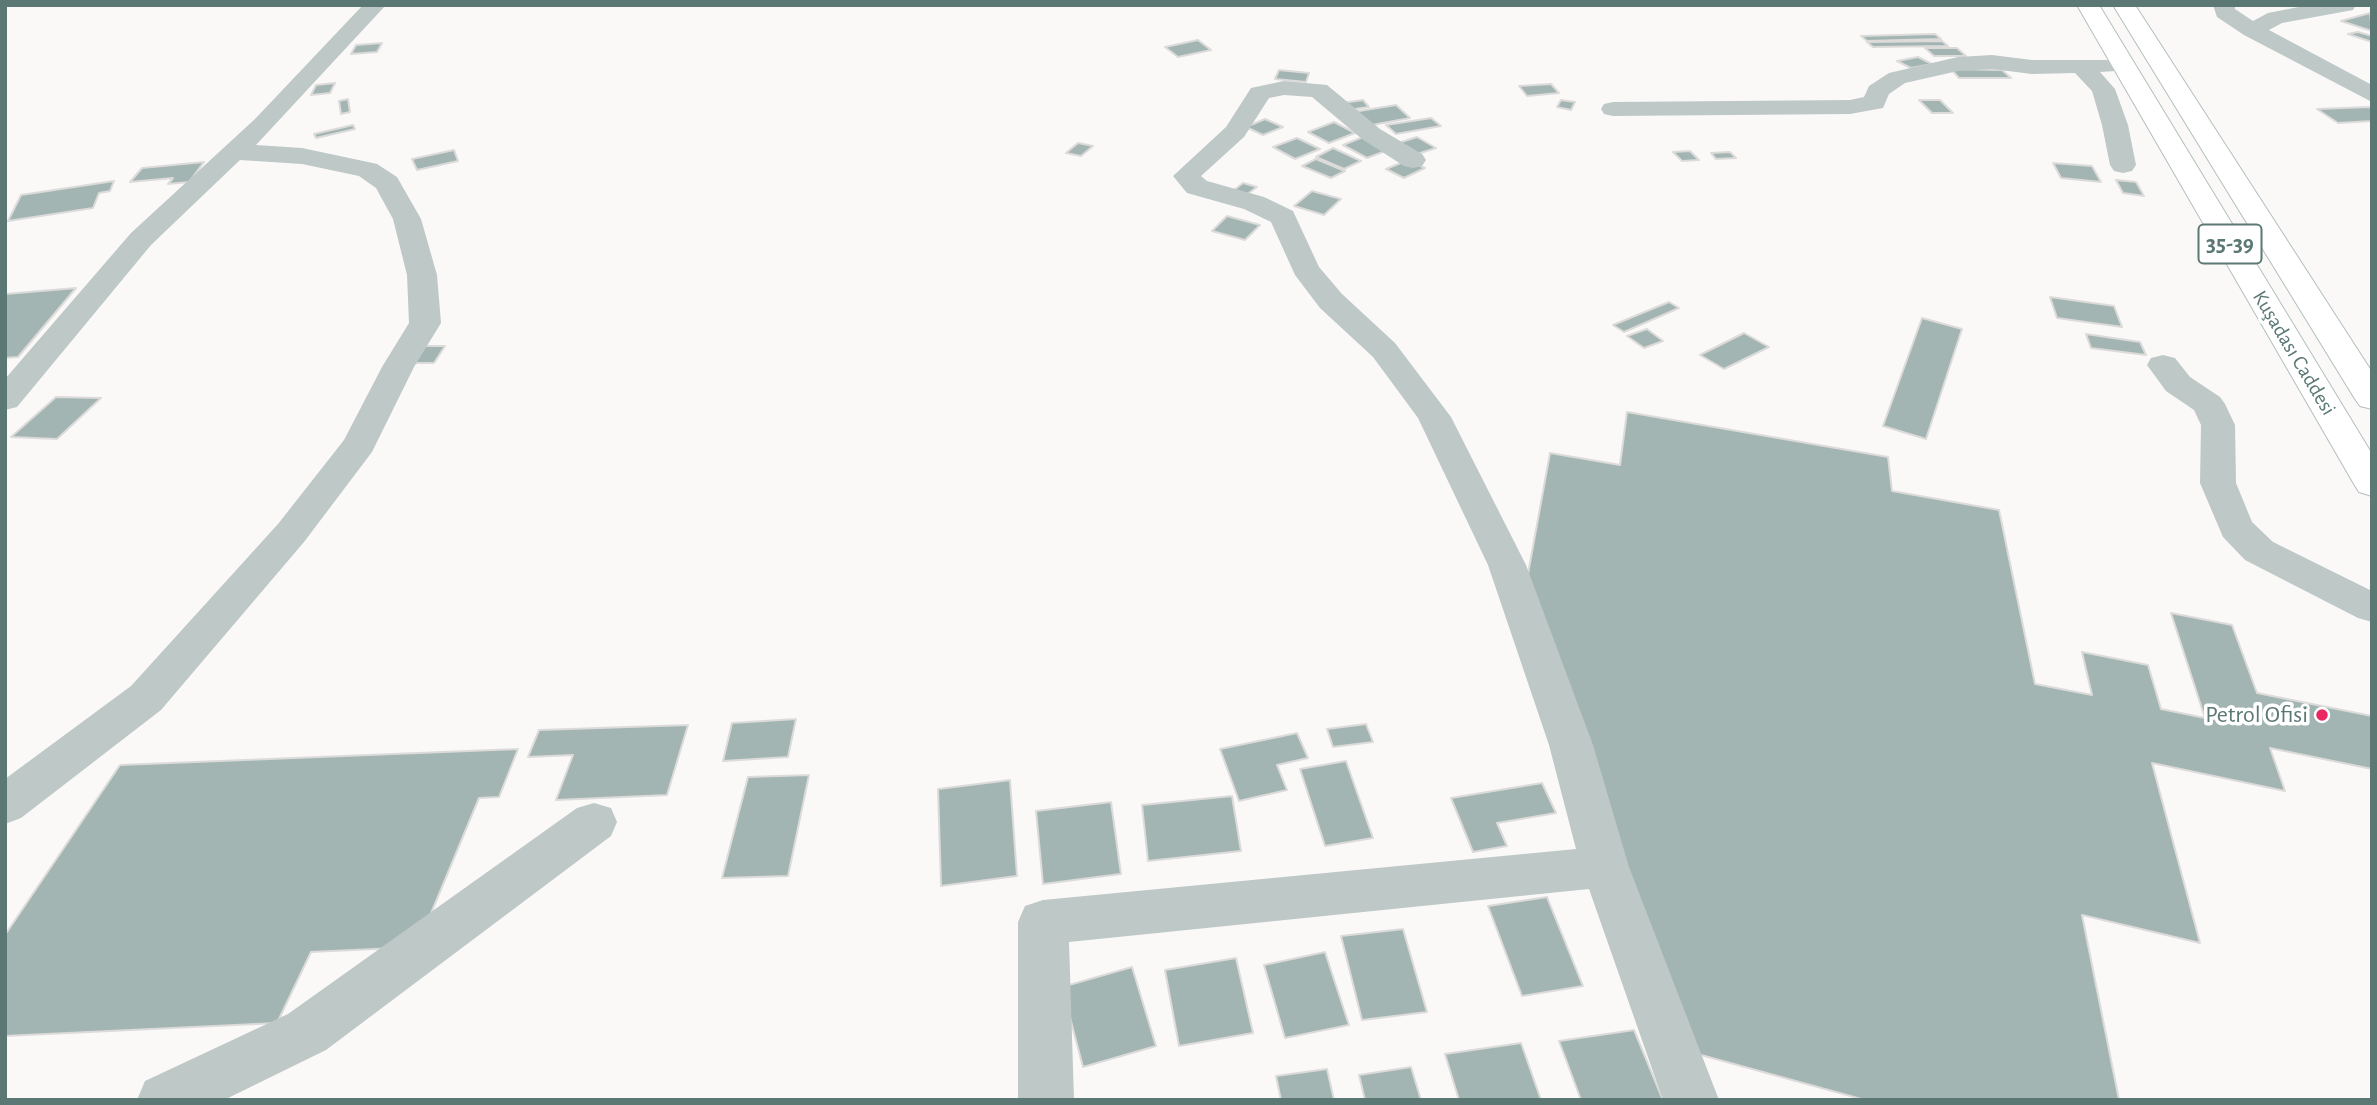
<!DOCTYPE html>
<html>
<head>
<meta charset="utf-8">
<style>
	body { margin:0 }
	#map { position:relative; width:2377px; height:1105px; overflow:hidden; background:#faf9f8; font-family:"Alegreya Sans",sans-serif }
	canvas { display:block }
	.frame { position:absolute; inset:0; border:7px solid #5b7875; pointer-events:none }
</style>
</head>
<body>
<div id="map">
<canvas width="2377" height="1105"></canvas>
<div class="frame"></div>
</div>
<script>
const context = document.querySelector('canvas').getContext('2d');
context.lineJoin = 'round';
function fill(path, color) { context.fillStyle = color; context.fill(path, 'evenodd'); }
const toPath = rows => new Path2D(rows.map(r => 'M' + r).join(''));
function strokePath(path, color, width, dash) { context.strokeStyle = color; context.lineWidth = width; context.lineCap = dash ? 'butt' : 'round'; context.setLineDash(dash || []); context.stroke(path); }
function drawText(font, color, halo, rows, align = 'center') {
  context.font = font + ' "Alegreya Sans",sans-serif'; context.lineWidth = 7; context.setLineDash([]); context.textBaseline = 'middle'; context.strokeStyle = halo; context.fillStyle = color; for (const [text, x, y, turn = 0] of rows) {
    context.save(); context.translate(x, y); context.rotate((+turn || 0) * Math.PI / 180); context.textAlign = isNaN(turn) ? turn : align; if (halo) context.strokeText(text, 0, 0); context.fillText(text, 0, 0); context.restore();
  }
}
const building = toPath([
	[2370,13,2372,31,2341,21,2370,13],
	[2358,32,2372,36,2372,42,2348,34,2358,32],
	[1935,34,1941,39,1867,41,1861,36,1935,34],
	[1198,40,1211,50,1178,57,1165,47,1198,40],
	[1942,41,1948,46,1873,47,1867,42,1942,41],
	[382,43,377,52,351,54,356,45,382,43],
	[1925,48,1957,48,1966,56,1934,56,1925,48],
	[1918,57,1932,64,1911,68,1897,61,1918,57],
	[1951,69,2002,70,2011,78,1959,78,1951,69],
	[1279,70,1309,73,1306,82,1275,79,1279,70],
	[335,83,330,93,311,95,316,85,335,83],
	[1551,84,1559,93,1527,96,1519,86,1551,84],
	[348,99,350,112,341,114,339,101,348,99],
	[1363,100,1369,107,1348,110,1342,103,1363,100],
	[1561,100,1575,102,1571,110,1557,107,1561,100],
	[1919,100,1940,100,1953,113,1932,113,1919,100],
	[1396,105,1410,118,1367,126,1353,112,1396,105],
	[2369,107,2372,109,2372,121,2338,123,2317,109,2369,107],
	[1431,118,1441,126,1396,134,1386,125,1431,118],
	[1265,119,1283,127,1263,135,1246,127,1265,119],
	[1334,122,1355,133,1329,143,1308,132,1334,122],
	[353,125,355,129,316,138,314,134,353,125],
	[1363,137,1388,150,1367,158,1343,145,1363,137],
	[1417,137,1436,148,1414,155,1395,144,1417,137],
	[1297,138,1320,149,1295,159,1273,147,1297,138],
	[1078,143,1093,146,1081,156,1066,153,1078,143],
	[1333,148,1361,161,1344,169,1316,157,1333,148],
	[454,150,458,161,417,170,412,159,454,150],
	[1690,151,1699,160,1682,161,1673,152,1690,151],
	[1730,152,1736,158,1716,159,1711,153,1730,152],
	[1316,159,1345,171,1331,178,1302,166,1316,159],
	[1408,160,1425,168,1404,178,1386,169,1408,160],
	[204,162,189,182,168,184,173,178,130,182,142,168,204,162],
	[2053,163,2092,166,2101,182,2061,178,2053,163],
	[2116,180,2136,182,2144,196,2123,193,2116,180],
	[114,181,110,191,99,193,93,208,8,221,21,195,114,181],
	[1243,183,1257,187,1246,195,1233,191,1243,183],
	[1312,191,1341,199,1324,215,1294,206,1312,191],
	[1227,216,1260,225,1245,240,1212,231,1227,216],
	[76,288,18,357,5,358,5,294,76,288],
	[2050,297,2114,306,2122,327,2057,318,2050,297],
	[1669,302,1679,308,1624,332,1613,325,1669,302],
	[1922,318,1962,329,1926,439,1883,426,1922,318],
	[1647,329,1663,341,1644,348,1627,336,1647,329],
	[1744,333,1769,347,1724,369,1700,355,1744,333],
	[2086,334,2140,342,2146,355,2091,348,2086,334],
	[423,346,445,346,434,363,412,363,423,346],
	[56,397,101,398,57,439,11,437,56,397],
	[1627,412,1888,457,1892,491,1999,510,2035,684,2092,695,2082,652,2148,665,2161,709,2205,718,2171,613,2232,625,2257,693,2372,716,2372,769,2270,748,2285,791,2152,763,2200,943,2082,915,2119,1100,1865,1100,1672,1047,1528,574,1550,453,1620,465,1627,412],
	[796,719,788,757,723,761,732,723,796,719],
	[1366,724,1373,742,1333,747,1327,729,1366,724],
	[688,725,667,795,556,800,573,755,528,757,539,730,688,725],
	[1297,733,1308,758,1277,765,1287,790,1239,801,1220,749,1297,733],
	[518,749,499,797,479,798,417,947,311,952,277,1023,5,1036,5,935,120,765,518,749],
	[1346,761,1373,838,1325,846,1300,769,1346,761],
	[809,775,788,876,722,878,748,777,809,775],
	[1010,780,1017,876,941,886,938,789,1010,780],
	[1542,783,1556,813,1497,823,1507,846,1473,852,1451,798,1542,783],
	[1232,796,1241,851,1148,861,1142,805,1232,796],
	[1111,802,1121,874,1043,884,1036,811,1111,802],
	[1547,897,1583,986,1522,996,1488,906,1547,897],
	[1403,929,1427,1012,1362,1020,1341,936,1403,929],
	[1325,952,1349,1025,1285,1038,1264,965,1325,952],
	[1236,958,1253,1033,1179,1046,1165,970,1236,958],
	[1132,967,1156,1046,1083,1067,1062,987,1132,967],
	[1634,1030,1663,1100,1581,1100,1559,1041,1634,1030],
	[1521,1043,1541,1100,1459,1100,1445,1054,1521,1043],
	[1411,1067,1421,1100,1365,1100,1359,1075,1411,1067],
	[1327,1069,1334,1100,1281,1100,1276,1076,1327,1069]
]);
fill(building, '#a2b5b3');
strokePath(building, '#dcdbda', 2);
const major = toPath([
	[2077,5,2099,5,2372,454,2372,496,2359,492,2354,484,2077,5],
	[2113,5,2135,5,2372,372,2372,409,2360,406,2355,399,2113,5]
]);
strokePath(major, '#b4bebe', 2);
fill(toPath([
	[363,5,386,5,256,145,302,148,368,162,377,164,397,177,421,219,437,275,441,323,414,367,372,452,304,542,161,710,21,818,5,824,5,779,131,686,278,524,344,440,382,367,409,323,407,275,393,219,376,188,359,176,302,164,240,160,151,245,17,407,5,410,5,379,131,233,255,119,363,5],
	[2213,5,2235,5,2235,9,2253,21,2268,13,2309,5,2356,5,2353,10,2282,23,2269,30,2372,85,2372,102,2244,35,2217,17,2213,5],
	[1992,55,2032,60,2131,60,2135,65,2131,70,2100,72,2115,89,2128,125,2136,165,2132,171,2123,173,2114,171,2110,165,2102,125,2092,91,2075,73,2032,74,1992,69,1958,71,1905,83,1889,94,1883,108,1850,114,1613,116,1604,114,1601,109,1604,104,1613,102,1850,100,1864,97,1869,86,1889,73,1958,57,1992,55],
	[1284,81,1327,85,1380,129,1422,154,1426,160,1422,166,1413,168,1404,166,1362,139,1312,97,1284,95,1269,98,1244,137,1201,176,1207,181,1264,197,1293,211,1319,267,1342,294,1395,343,1451,417,1526,565,1593,745,1629,867,1719,1100,1663,1100,1589,889,1069,942,1074,1100,1018,1100,1018,922,1025,906,1043,900,1576,849,1549,745,1488,565,1418,418,1373,357,1320,308,1295,275,1271,222,1244,209,1187,193,1173,176,1226,127,1251,88,1284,81],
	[2163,355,2175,358,2190,377,2220,397,2225,404,2235,425,2236,483,2252,522,2273,542,2372,591,2372,622,2358,618,2245,560,2223,537,2200,483,2201,425,2194,410,2166,391,2147,365,2151,358,2163,355],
	[594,803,611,808,617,822,611,836,326,1050,224,1100,137,1100,145,1081,288,1014,577,808,594,803]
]), '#bec8c7');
fill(major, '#fff');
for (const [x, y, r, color] of [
	[2322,715,7,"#eb2762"]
]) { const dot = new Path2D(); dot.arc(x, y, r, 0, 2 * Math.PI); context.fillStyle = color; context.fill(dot); strokePath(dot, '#fff', 2.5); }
drawText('21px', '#5b7875', '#fff', [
	["Kuşadası Caddesi",2294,353,59]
]);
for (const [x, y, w] of [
	[2230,244,63]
]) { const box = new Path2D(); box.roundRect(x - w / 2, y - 19.5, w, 39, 5); context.fillStyle = '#fff'; context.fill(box); strokePath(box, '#5b7875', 2); }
drawText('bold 23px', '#5b7875', null, [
	["35-39",2230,244]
]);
drawText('24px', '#5b7875', '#fff', [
	["Petrol Ofisi",2308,715]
], 'right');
</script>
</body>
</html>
